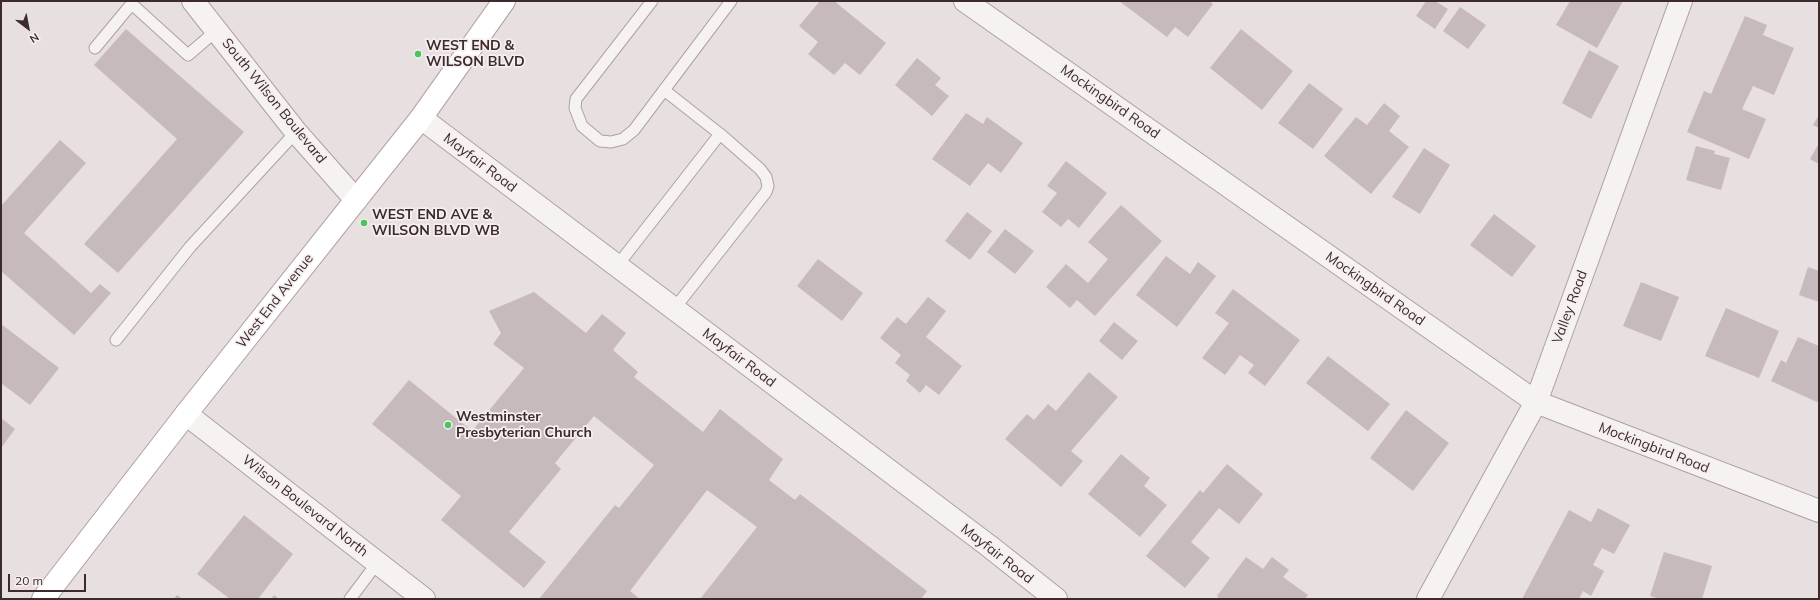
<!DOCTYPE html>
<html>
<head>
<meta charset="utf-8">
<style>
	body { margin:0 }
	#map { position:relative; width:1820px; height:600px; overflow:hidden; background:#e7dfe0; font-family:Mulish,sans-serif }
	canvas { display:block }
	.frame { position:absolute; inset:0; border:2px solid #3d2a2b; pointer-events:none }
	.north { position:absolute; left:8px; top:8px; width:40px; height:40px; -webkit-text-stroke:3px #f5eff0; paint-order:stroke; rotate:148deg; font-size:11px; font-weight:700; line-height:16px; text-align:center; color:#3d2a2b }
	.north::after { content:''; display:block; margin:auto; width:14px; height:18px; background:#3d2a2b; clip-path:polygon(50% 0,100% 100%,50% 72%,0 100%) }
	.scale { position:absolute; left:8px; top:574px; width:78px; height:18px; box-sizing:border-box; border:2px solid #3d2a2b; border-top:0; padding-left:5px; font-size:12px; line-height:14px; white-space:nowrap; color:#3d2a2b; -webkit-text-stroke:3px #f5eff0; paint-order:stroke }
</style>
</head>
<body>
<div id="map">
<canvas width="1820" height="600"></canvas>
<div class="frame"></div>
<div class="north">N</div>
<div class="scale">20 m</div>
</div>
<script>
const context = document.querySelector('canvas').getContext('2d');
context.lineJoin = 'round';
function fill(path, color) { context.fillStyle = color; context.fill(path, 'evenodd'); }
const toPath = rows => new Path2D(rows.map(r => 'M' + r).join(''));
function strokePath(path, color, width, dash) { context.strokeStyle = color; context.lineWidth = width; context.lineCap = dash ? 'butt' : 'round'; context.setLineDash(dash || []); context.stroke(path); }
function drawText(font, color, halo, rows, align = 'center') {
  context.font = font + ' Mulish,sans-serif'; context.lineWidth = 3.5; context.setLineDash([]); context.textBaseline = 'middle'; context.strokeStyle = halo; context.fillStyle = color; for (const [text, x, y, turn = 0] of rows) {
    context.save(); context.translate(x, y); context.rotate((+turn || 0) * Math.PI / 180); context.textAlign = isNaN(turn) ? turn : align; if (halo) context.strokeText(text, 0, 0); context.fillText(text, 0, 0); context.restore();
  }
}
fill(toPath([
	[820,1,834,1,886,43,860,75,845,63,834,75,808,54,818,42,799,26],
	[1119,1,1209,1,1213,4,1188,37,1175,27,1167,37],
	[1426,1,1435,1,1448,9,1435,29,1416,16],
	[1570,1,1623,1,1597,48,1556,25],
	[1460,7,1486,25,1468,49,1443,31],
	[1745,16,1767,25,1763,35,1794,48,1774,95,1753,86,1742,109,1766,119,1749,159,1687,132,1704,91,1711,94],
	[126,29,244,132,118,273,84,244,177,139,94,65],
	[1241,29,1293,71,1262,110,1210,68],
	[1589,50,1619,66,1591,119,1562,103],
	[917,58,941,78,935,85,949,96,932,116,895,85],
	[1309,83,1343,109,1313,149,1278,123],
	[1384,103,1400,116,1389,131,1409,147,1371,194,1324,156,1356,117,1367,125],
	[966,113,983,124,987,117,1023,143,1001,173,988,163,970,186,932,159],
	[1819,115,1819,128,1813,125],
	[60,140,86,163,24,233,91,293,100,284,111,293,74,335,1,271,1,206],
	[1819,143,1819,164,1810,159],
	[1696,146,1715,151,1714,154,1730,158,1721,190,1686,180],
	[1424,148,1450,165,1420,214,1392,197],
	[1066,161,1107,193,1079,228,1068,219,1061,227,1042,212,1057,193,1047,186],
	[1121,205,1162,241,1095,316,1077,300,1070,308,1046,287,1066,264,1088,283,1108,259,1088,242],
	[967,212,992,231,970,260,945,241],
	[1494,214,1536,246,1512,277,1470,245],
	[1005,229,1034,251,1015,274,987,252],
	[1166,256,1190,274,1198,262,1216,276,1177,327,1136,295],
	[818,259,863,293,842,321,797,286],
	[1808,267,1819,271,1819,302,1799,295],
	[1641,282,1679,297,1661,341,1623,326],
	[1233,289,1300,340,1265,386,1248,373,1254,365,1240,355,1225,375,1202,358,1229,323,1215,313],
	[534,292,586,333,602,314,626,333,613,350,638,372,634,377,703,432,720,409,783,459,769,480,795,500,800,494,927,591,921,599,700,599,757,527,707,490,630,591,640,599,539,599,615,505,619,508,654,465,594,416,555,463,561,469,509,532,546,562,524,588,441,520,461,496,372,424,409,380,472,431,524,368,493,344,501,333,489,311],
	[928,297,946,311,926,337,962,366,939,395,926,385,920,393,906,381,910,375,895,363,901,355,880,338,897,317,906,324],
	[1726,308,1779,331,1759,378,1705,356],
	[1114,322,1138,341,1122,360,1099,341],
	[1,324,59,368,30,405,1,383],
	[1798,337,1819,346,1819,403,1771,381,1781,360,1786,363],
	[1328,356,1390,404,1368,431,1306,383],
	[1089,372,1118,397,1071,451,1083,461,1061,487,1005,439,1027,414,1034,420,1048,404,1056,411],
	[1406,410,1449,443,1413,491,1370,458],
	[1,418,15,429,1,448],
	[1121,454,1150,478,1144,486,1167,505,1140,537,1088,494],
	[1227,464,1263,494,1239,524,1219,508,1191,542,1210,558,1185,588,1146,556,1200,490,1203,493],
	[1598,508,1630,525,1614,554,1602,548,1593,565,1604,571,1591,596,1583,591,1579,599,1522,599,1569,510,1591,522],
	[244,515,293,554,258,599,230,599,197,574],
	[1664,552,1712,566,1702,599,1660,599,1650,596],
	[1246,557,1263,569,1272,557,1289,570,1283,577,1308,595,1305,599,1220,599,1217,596],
	[177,595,183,599,174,599],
	[274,595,279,599,271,599]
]), '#c7babc');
const service = toPath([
	[652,1,576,99,575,108,582,126,600,141,611,142,623,139,634,130,731,1],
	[95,48,129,7,134,6,188,55,217,30],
	[664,90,720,134],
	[617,266,720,134,760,169,766,177,768,186,766,192,674,309],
	[116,340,190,247,296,132],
	[350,599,377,563]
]);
const minor = toPath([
	[193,1,296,132,356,200],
	[965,1,1536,402,1819,511],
	[421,118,989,546,1056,599],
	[186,414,424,599],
	[1428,599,1536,402,1681,1]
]);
const primary = toPath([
	[43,599,186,414,421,118,504,1]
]);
strokePath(service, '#ada1a2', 13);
strokePath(minor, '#ada1a2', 24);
strokePath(primary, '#b2a0a2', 24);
strokePath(service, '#f6f2f2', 11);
strokePath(minor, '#f6f2f2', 22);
strokePath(primary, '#fff', 22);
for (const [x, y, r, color] of [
	[418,54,4,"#4ec35c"],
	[364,223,4,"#4ec35c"],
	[448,425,4,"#4ec35c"]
]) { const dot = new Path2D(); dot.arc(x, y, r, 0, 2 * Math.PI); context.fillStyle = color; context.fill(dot); strokePath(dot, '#f5eff0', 1.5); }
drawText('bold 14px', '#3d2a2b', '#f5eff0', [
	["WEST END &",426,46],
	["WILSON BLVD",426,62],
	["WEST END AVE &",372,215],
	["WILSON BLVD WB",372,231],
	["Westminster",456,417],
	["Presbyterian Church",456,433]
], 'left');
drawText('14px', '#3d2a2b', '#f5eff0', [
	["South Wilson Boulevard",274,101,51],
	["Mockingbird Road",1110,102,35],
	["Mayfair Road",480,163,37],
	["Mockingbird Road",1375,289,35],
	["West End Avenue",275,301,-52],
	["Valley Road",1570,307,-70],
	["Mayfair Road",739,358,37],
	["Mockingbird Road",1654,448,21],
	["Wilson Boulevard North",305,506,38],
	["Mayfair Road",997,554,38]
]);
</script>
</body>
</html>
